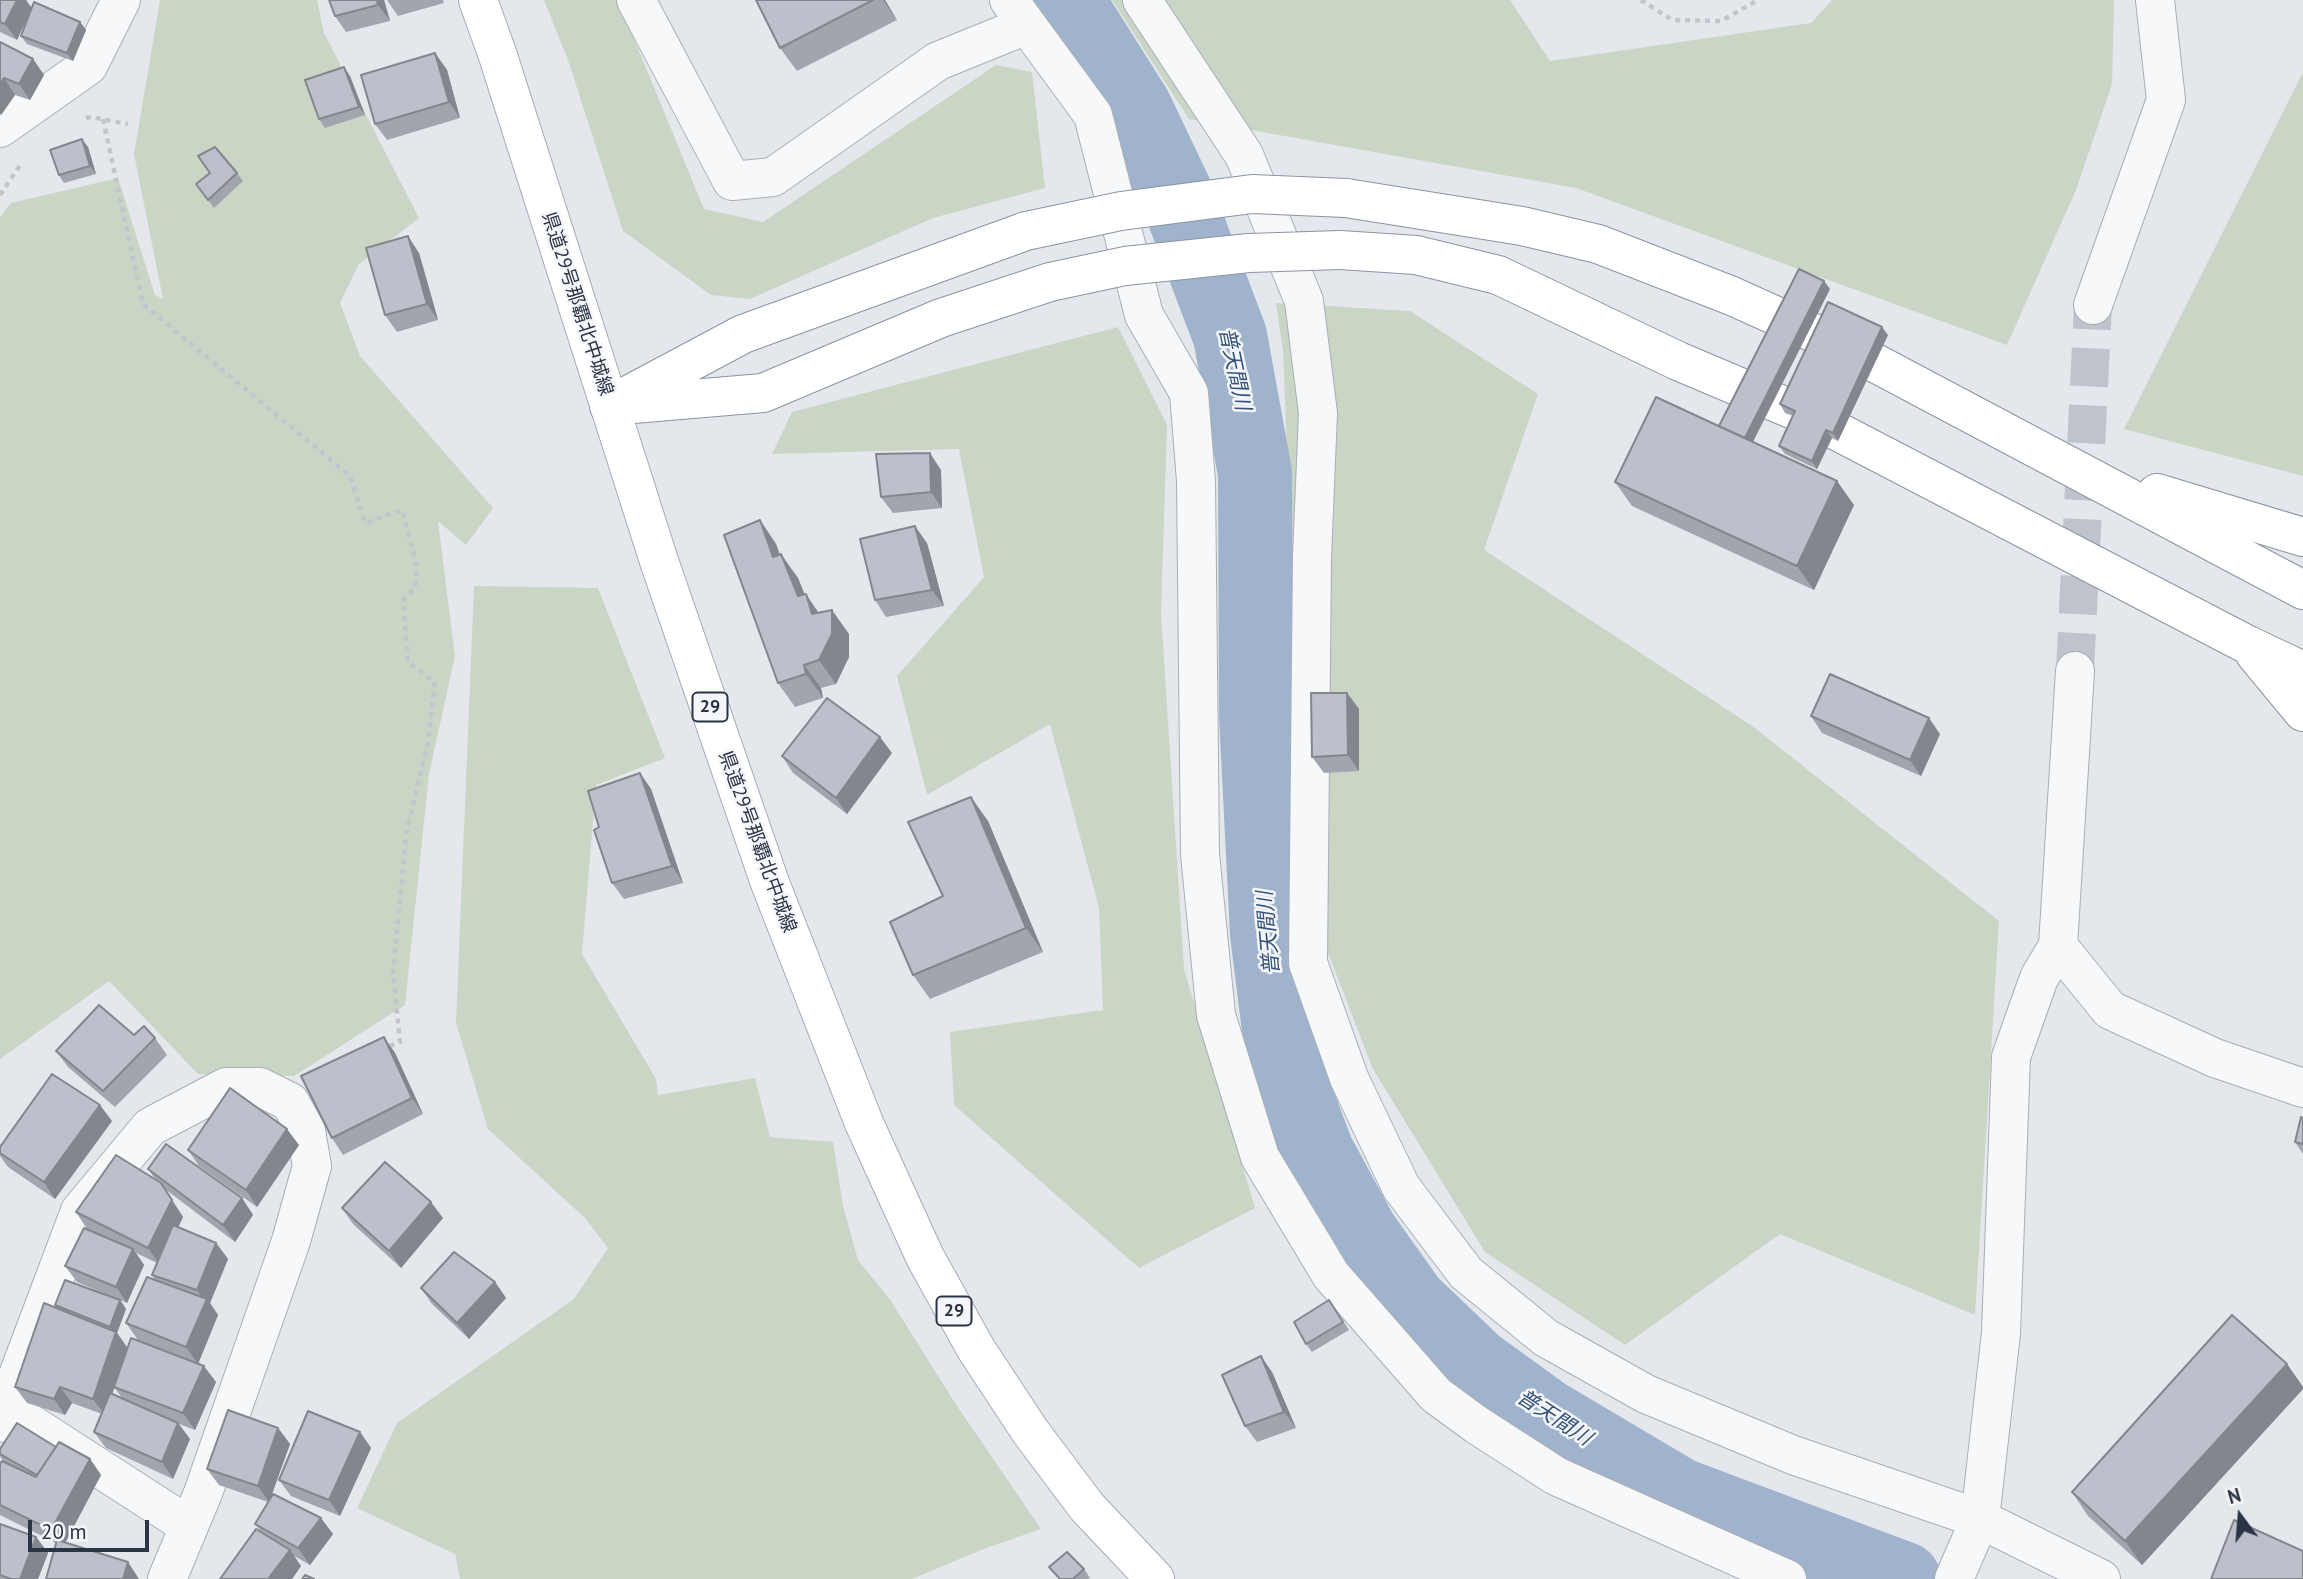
<!DOCTYPE html>
<html>
<head>
<meta charset="utf-8">
<style>
	body { margin:0 }
	#map { position:relative; width:2303px; height:1579px; overflow:hidden; background:#e4e7ec; font-family:"PT Sans",sans-serif }
	canvas { display:block }
	.north { position:absolute; left:2205px; top:1481px; width:70px; height:70px; -webkit-text-stroke:5px #f4f6f9; paint-order:stroke; rotate:344deg; font-size:19px; font-weight:700; line-height:28px; text-align:center; color:#2b3445 }
	.north::after { content:''; display:block; margin:auto; width:24px; height:32px; background:#2b3445; clip-path:polygon(50% 0,100% 100%,50% 72%,0 100%) }
	.scale { position:absolute; left:28px; top:1520px; width:121px; height:32px; box-sizing:border-box; border:4px solid #2b3445; border-top:0; padding-left:9px; font-size:21px; line-height:24px; white-space:nowrap; color:#2b3445; -webkit-text-stroke:5px #f4f6f9; paint-order:stroke }
</style>
</head>
<body>
<div id="map">
<canvas width="2303" height="1579"></canvas>
<div class="north">N</div>
<div class="scale">20 m</div>
</div>
<script>
const context = document.querySelector('canvas').getContext('2d');
context.lineJoin = 'round';
function fill(path, color) { context.fillStyle = color; context.fill(path, 'evenodd'); }
const toPath = rows => new Path2D(rows.map(r => 'M' + r).join(''));
function strokePath(path, color, width, dash) { context.strokeStyle = color; context.lineWidth = width; context.lineCap = dash ? 'butt' : 'round'; context.setLineDash(dash || []); context.stroke(path); }
function drawText(font, color, halo, rows, align = 'center') {
  context.font = font + ' "PT Sans","Noto Sans JP",sans-serif'; context.lineWidth = 5; context.setLineDash([]); context.textBaseline = 'middle'; context.strokeStyle = halo; context.fillStyle = color; for (const [text, x, y, turn = 0] of rows) {
    context.save(); context.translate(x, y); context.rotate((+turn || 0) * Math.PI / 180); context.textAlign = isNaN(turn) ? turn : align; if (halo) context.strokeText(text, 0, 0); context.fillText(text, 0, 0); context.restore();
  }
}
fill(toPath([
	[160,0,317,0,324,33,419,218,359,264,340,303,360,356,493,508,466,545,438,521,455,656,429,774,405,1005,294,1076,198,1074,109,981,0,1059,0,217,11,203,118,178,155,295,163,299,134,154],
	[544,0,618,0,704,209,763,222,996,65,1032,72,1045,188,933,218,750,299,711,295,623,231,568,60],
	[1112,0,1510,0,1550,61,1811,23,1832,0,2114,0,2112,84,2076,190,2007,345,1576,188,1189,119],
	[2303,72,2303,476,2124,429],
	[1276,303,1410,311,1538,394,1484,550,1755,728,1999,921,1975,1315,1780,1234,1625,1345,1485,1252,1373,1069,1325,945,1293,600,1283,351],
	[1118,327,1167,425,1161,613,1184,969,1255,1208,1139,1268,954,1105,950,1032,1103,1010,1099,908,1050,724,927,795,897,676,984,577,959,449,772,454,792,412],
	[474,586,598,588,665,758,596,785,582,954,656,1079,658,1095,755,1078,770,1137,833,1142,843,1206,858,1260,891,1301,955,1403,1041,1529,981,1550,912,1579,460,1579,455,1554,357,1508,397,1423,574,1299,608,1248,585,1218,488,1129,456,1023]
]), '#c9d6c5');
strokePath(toPath([
	[1067,0,1135,108,1176,194,1230,336,1255,473,1256,716,1267,934,1283,1061,1317,1152,1361,1233,1410,1302,1476,1365,1545,1415,1680,1495,1904,1579]
]), '#9fb4cc', 74);
strokePath(toPath([
	[2075,671,2093,305]
]), '#bfc3cb', 38, [38, 19]);
const minor = toPath([
	[636,0,732,181,773,177,938,61,1027,25,1009,0],
	[1142,0,1244,155,1304,301,1318,413,1312,557,1308,963,1349,1078,1401,1187,1466,1273,1546,1338,1646,1394,1793,1455,1980,1519,2101,1579],
	[1027,25,1093,115,1144,315,1189,393,1196,481,1200,854,1216,1015,1260,1157,1331,1275,1436,1395,1477,1425,1556,1476,1787,1579],
	[0,128,88,66,121,0],
	[2093,305,2166,100,2155,0],
	[2075,671,2058,946,2110,1010,2215,1058,2303,1088],
	[0,1404,189,1526],
	[0,1423,80,1211,150,1127,226,1087,260,1087,290,1102,306,1131,312,1166,291,1241,203,1493,167,1579],
	[1954,1579,1980,1519,2001,1333,2011,1057,2039,978,2058,946]
]);
const major = toPath([
	[478,0,498,56,659,561,770,883,864,1123,925,1257,976,1349,1030,1431,1087,1507,1155,1579]
]);
const highway = toPath([
	[1346,198,1522,226,1598,244,1732,296,1845,347,2303,590],
	[1340,250,1416,255,1498,275,1678,361,1808,416,2248,645,2303,671],
	[623,398,743,334,1026,231],
	[609,406,763,393,941,318,1050,282],
	[2157,493,2303,537],
	[2255,654,2303,712]
]);
strokePath(minor, '#a9aeb7', 40);
strokePath(major, '#a3abb8', 40);
strokePath(highway, '#8b94a3', 40);
strokePath(toPath([
	[1641,0,1672,20,1721,21,1758,0],
	[86,118,91,117,128,124],
	[103,119,143,304,350,476,365,523,402,510,417,567,415,588,403,600,408,662,435,682,428,742,406,835,393,973,400,1042,385,1048],
	[0,195,21,164]
]), '#c2c5cb', 4.5, [5, 5]);
strokePath(minor, '#f7f8fa', 38);
strokePath(major, '#fff', 38);
strokePath(highway, '#fff', 38);
const highwayBridge = toPath([
	[1026,231,1121,211,1252,194,1346,198],
	[1050,282,1125,266,1249,253,1340,250]
]);
strokePath(highwayBridge, '#8b94a3', 40, []);
strokePath(highwayBridge, '#fff', 38);
fill(toPath([
	[0,0,80,22,86,30,73,61,27,44,21,36,29,15,17,40,0,32],
	[329,0,384,0,390,21,346,32,335,16],
	[387,0,443,0,444,3,398,16],
	[756,0,885,0,897,20,797,71,780,48],
	[0,42,33,59,44,75,30,100,15,95,1,115,0,114],
	[435,53,447,70,460,118,387,140,375,124],
	[350,76,365,115,325,128,319,119],
	[88,147,96,174,64,183,59,175],
	[210,173,237,173,243,181,214,208,196,184],
	[419,253,438,320,397,332,385,315],
	[1830,289,1753,442,1854,505,1814,590,1632,506,1615,482,1719,426],
	[1888,335,1838,441,1832,438,1817,469,1785,454,1779,446,1793,416,1785,413,1780,404],
	[941,470,942,508,893,513,881,497],
	[760,520,776,544,780,555,798,578,804,594,819,613,849,634,849,657,836,684,821,688,823,698,795,707,778,683],
	[927,543,944,606,886,617,875,600],
	[1347,693,1359,709,1359,771,1324,773,1312,757],
	[1811,716,1940,734,1921,776,1822,733],
	[892,753,847,814,793,773,782,756],
	[640,773,651,789,683,883,624,899,612,883,599,827],
	[988,821,1043,952,930,999,913,975,943,896],
	[134,1035,155,1038,167,1055,115,1107,68,1067,56,1051],
	[384,1037,395,1053,423,1114,343,1155,332,1138],
	[2303,1118,2303,1154,2295,1142],
	[112,1121,55,1199,8,1167,0,1156,0,1147],
	[299,1145,257,1207,199,1166,188,1150],
	[148,1169,242,1198,253,1215,235,1242,165,1189,183,1217,178,1227,216,1243,228,1259,210,1303,218,1315,198,1364,216,1382,195,1430,179,1424,190,1439,173,1479,106,1448,94,1432,102,1414,72,1403,65,1415,27,1403,15,1387,57,1308,55,1305,120,1300,126,1309,117,1333,128,1348,189,1360,138,1340,126,1323,155,1280,152,1275,157,1263,136,1253,144,1265,127,1303,77,1282,65,1266,87,1229,76,1212,156,1180],
	[114,1387,122,1398,112,1394],
	[342,1208,443,1218,401,1268,353,1224],
	[495,1282,506,1298,469,1339,432,1304,421,1288],
	[1329,1300,1349,1330,1312,1352,1306,1344],
	[2287,1364,2303,1387,2303,1389,2142,1565,2088,1516,2072,1492],
	[1272,1372,1296,1428,1257,1442,1245,1426],
	[278,1428,290,1444,271,1497,333,1534,310,1565,294,1556,301,1566,292,1579,220,1579,261,1532,255,1524,268,1502,219,1485,207,1469],
	[360,1432,371,1448,340,1516,291,1496,279,1480],
	[56,1447,90,1459,101,1475,65,1543,56,1543,0,1515,0,1464,11,1465,3,1461,0,1456,0,1454],
	[0,1524,36,1537,48,1553,38,1579,0,1579],
	[1049,1567,1084,1569,1090,1578,1088,1579,1059,1579]
]), '#a1a5ae');
fill(toPath([
	[17,0,26,0,32,8,17,40,5,24],
	[377,0,384,0,390,21,378,5],
	[883,0,885,0,897,20],
	[80,22,86,30,73,61,67,53],
	[435,53,447,70,460,118,449,102],
	[33,59,44,75,30,100,19,84],
	[344,67,350,76,365,115,359,107],
	[4,78,15,95,1,115,0,113,0,84],
	[82,139,88,147,96,174,90,166],
	[408,236,419,253,438,320,427,304],
	[1824,281,1830,289,1746,455,1740,447],
	[1882,327,1888,335,1838,441,1833,433],
	[1826,430,1832,438,1817,469,1812,461],
	[930,453,941,470,942,508,931,492],
	[1837,481,1854,505,1814,590,1797,566],
	[760,520,776,544,789,581,773,557],
	[915,526,927,543,944,606,932,590],
	[781,554,798,578,811,610,806,594,822,618,813,615,798,596],
	[832,610,849,634,849,657,836,684,819,660],
	[804,665,821,688,823,698,806,674],
	[1347,693,1359,709,1359,771,1348,755],
	[1929,718,1940,734,1921,776,1910,760],
	[880,737,892,753,847,814,836,798],
	[640,773,651,789,683,883,672,866],
	[971,797,988,821,1043,952,1026,928],
	[384,1037,395,1053,423,1114,412,1098],
	[100,1105,112,1121,55,1199,44,1182],
	[287,1129,299,1145,257,1207,246,1190],
	[161,1183,183,1217,160,1265,148,1248],
	[242,1198,253,1215,235,1242,223,1225],
	[431,1202,443,1218,401,1268,389,1251],
	[216,1243,228,1259,210,1303,218,1315,198,1364,186,1347,205,1302,197,1290],
	[133,1249,144,1265,127,1303,116,1287],
	[495,1282,506,1298,469,1339,457,1323],
	[120,1300,126,1309,117,1333,128,1349,105,1415,93,1399,116,1335,110,1327],
	[1261,1356,1272,1372,1296,1428,1284,1412],
	[2287,1364,2303,1387,2303,1389,2142,1565,2125,1541],
	[204,1366,216,1382,195,1430,183,1413],
	[60,1387,72,1403,65,1415,54,1399],
	[178,1423,190,1439,173,1479,162,1462],
	[278,1428,290,1444,269,1502,258,1486],
	[360,1432,371,1448,340,1516,329,1500],
	[90,1459,101,1475,63,1547,51,1530],
	[321,1518,333,1534,310,1565,298,1548],
	[36,1537,48,1553,38,1579,20,1579],
	[290,1550,301,1566,292,1579,268,1579],
	[128,1562,139,1579,123,1579]
]), '#83868d');
const building = toPath([
	[0,0,17,0,5,24,0,22,0,0],
	[329,0,377,0,378,5,335,16,329,0],
	[756,0,873,0,780,48,756,0],
	[34,2,80,22,67,53,21,36,34,2],
	[0,42,33,59,19,84,4,78,0,84,0,42],
	[435,53,449,102,375,124,361,75,435,53],
	[344,67,359,107,319,119,305,80,344,67],
	[82,139,90,166,59,175,50,150,82,139],
	[215,147,237,173,208,200,196,184,210,173,198,156,215,147],
	[408,236,427,304,385,315,366,248,408,236],
	[1799,269,1824,281,1745,438,1719,426,1799,269],
	[1828,302,1882,327,1833,433,1826,430,1812,461,1779,446,1795,411,1780,404,1828,302],
	[1656,397,1837,481,1797,566,1615,482,1656,397],
	[930,453,931,492,881,497,876,454,930,453],
	[760,520,773,557,781,554,798,596,806,594,812,614,832,610,832,634,819,660,804,665,806,674,778,683,724,535,760,520],
	[915,526,932,590,875,600,860,539,915,526],
	[1830,674,1929,718,1910,760,1811,716,1830,674],
	[1311,693,1347,693,1348,755,1312,757,1311,693],
	[827,698,880,737,836,798,782,756,827,698],
	[640,773,672,866,612,883,594,830,599,827,588,791,640,773],
	[971,797,1026,928,913,975,890,922,943,896,908,822,971,797],
	[99,1005,134,1035,144,1026,155,1038,103,1091,56,1051,99,1005],
	[384,1037,412,1098,332,1138,301,1076,384,1037],
	[52,1074,100,1105,44,1182,0,1153,0,1147,52,1074],
	[230,1088,287,1129,246,1190,188,1150,230,1088],
	[2301,1117,2303,1118,2303,1144,2295,1142,2301,1117],
	[166,1144,242,1198,223,1225,148,1169,166,1144],
	[116,1155,161,1183,172,1200,148,1248,76,1212,116,1155],
	[385,1162,431,1202,389,1251,342,1208,385,1162],
	[173,1225,216,1243,197,1290,152,1275,173,1225],
	[84,1228,133,1249,116,1287,65,1266,84,1228],
	[454,1252,495,1282,457,1323,421,1288,454,1252],
	[147,1277,207,1299,186,1347,126,1323,147,1277],
	[65,1280,120,1300,110,1327,55,1305,65,1280],
	[1329,1300,1343,1322,1306,1344,1294,1322,1329,1300],
	[44,1303,116,1332,93,1399,60,1387,54,1399,15,1387,44,1303],
	[2232,1315,2287,1364,2125,1541,2072,1492,2232,1315],
	[131,1338,204,1366,183,1413,114,1387,131,1338],
	[1261,1356,1284,1412,1245,1426,1222,1375,1261,1356],
	[110,1393,178,1423,162,1462,94,1432,110,1393],
	[228,1410,278,1428,258,1486,207,1469,228,1410],
	[308,1411,360,1432,329,1500,279,1480,308,1411],
	[17,1423,56,1447,37,1475,0,1454,0,1449,17,1423],
	[59,1442,90,1459,51,1530,0,1505,0,1464,2,1461,36,1477,59,1442],
	[273,1494,321,1518,298,1548,255,1524,273,1494],
	[2234,1520,2303,1551,2303,1579,2211,1579,2234,1520],
	[0,1524,36,1537,20,1579,11,1579,0,1575,0,1524],
	[256,1529,290,1550,268,1579,220,1579,256,1529],
	[57,1540,128,1562,123,1579,46,1579,57,1540],
	[1067,1552,1084,1569,1073,1579,1060,1579,1049,1567,1067,1552],
	[305,1575,314,1579,302,1579,305,1575]
]);
fill(building, '#bbc0ca');
strokePath(building, '#83868d', 2);
for (const [x, y, w] of [
	[710,707,35],
	[954,1311,35]
]) { const box = new Path2D(); box.roundRect(x - w / 2, y - 14.5, w, 29, 5); context.fillStyle = '#f4f6f9'; context.fill(box); strokePath(box, '#2b3445', 2); }
drawText('bold 18px', '#2b3445', null, [
	["29",710,707],
	["29",954,1311]
]);
drawText('19px', '#2b3445', '#f4f6f9', [
	["県道29号那覇北中城線",577,304,72],
	["県道29号那覇北中城線",757,842,70]
]);
drawText('italic 21px', '#34527a', '#f4f6f9', [
	["普天間川",1234,369,78],
	["普天間川",1269,933,-95],
	["普天間川",1554,1418,33]
]);
</script>
</body>
</html>
